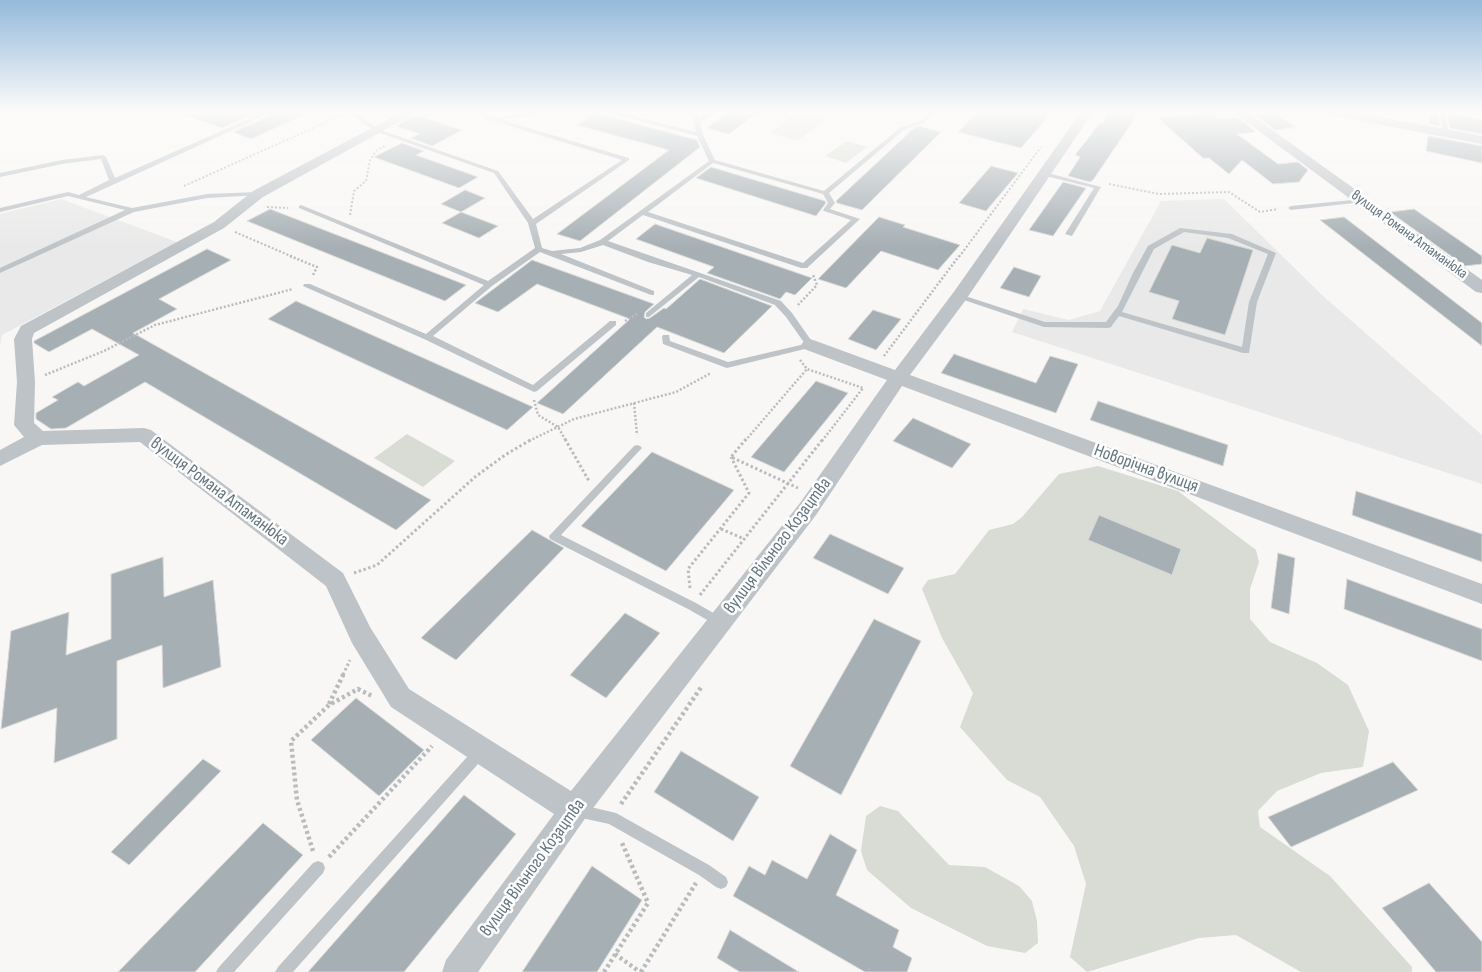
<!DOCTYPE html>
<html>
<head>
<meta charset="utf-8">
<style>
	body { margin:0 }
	canvas { display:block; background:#f8f7f5 }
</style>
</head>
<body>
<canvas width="1482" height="972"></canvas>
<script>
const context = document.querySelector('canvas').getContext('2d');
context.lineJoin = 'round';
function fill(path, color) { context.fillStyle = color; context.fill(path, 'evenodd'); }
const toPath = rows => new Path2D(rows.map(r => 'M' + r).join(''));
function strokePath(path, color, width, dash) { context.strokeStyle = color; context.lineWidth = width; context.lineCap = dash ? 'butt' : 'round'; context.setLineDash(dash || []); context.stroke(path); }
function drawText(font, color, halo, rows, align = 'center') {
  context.font = font + ' "Sofia Sans Condensed",sans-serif'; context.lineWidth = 5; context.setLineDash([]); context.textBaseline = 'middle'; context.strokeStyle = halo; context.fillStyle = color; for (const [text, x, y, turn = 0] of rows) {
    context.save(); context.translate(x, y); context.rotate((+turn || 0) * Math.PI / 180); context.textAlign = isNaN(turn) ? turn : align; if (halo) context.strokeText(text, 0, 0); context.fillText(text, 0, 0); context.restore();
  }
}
fill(toPath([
	[61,199,177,242,2,335,0,346,0,214],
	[1224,199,1322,295,1482,435,1482,484,1012,332,1023,309,1069,320,1100,311,1161,201]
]), '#e8e9e8');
fill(toPath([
	[798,112,825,119,798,141,770,133],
	[847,141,867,147,846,163,825,156],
	[407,434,455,461,423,487,374,458],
	[1098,466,1178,491,1256,550,1259,562,1250,589,1250,619,1270,642,1317,663,1348,685,1369,731,1363,767,1321,773,1277,791,1258,811,1260,827,1330,876,1412,967,1412,972,1301,972,1236,935,1199,938,1087,972,1070,957,1086,884,1074,846,1040,797,1007,780,960,727,973,693,942,638,922,589,928,580,955,574,989,530,1013,524,1022,517,1059,474],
	[880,806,898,811,949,865,985,867,1019,886,1032,901,1037,921,1038,943,1025,953,987,946,911,908,882,883,867,870,861,851,866,816]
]), '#d8dcd4');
const building = toPath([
	[182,112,247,112,252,115,222,128,182,114,182,112],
	[263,112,310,112,251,139,233,132,267,117,268,114,263,112],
	[729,112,758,112,729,134,707,128,729,112],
	[978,112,1052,112,1021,148,958,132,978,112],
	[1110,112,1139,112,1093,180,1090,182,1068,176,1080,157,1075,155,1100,123,1103,123,1110,112],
	[1431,112,1437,112,1440,126,1429,124,1431,112],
	[595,113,697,140,700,147,580,241,557,234,669,150,577,125,595,113],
	[1212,113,1219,119,1237,117,1256,132,1237,134,1278,164,1298,162,1308,170,1299,182,1273,184,1242,160,1229,174,1209,158,1203,158,1158,118,1212,113],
	[1275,113,1296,127,1275,130,1255,115,1275,113],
	[1447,113,1482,120,1482,134,1450,128,1447,113],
	[415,115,462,130,432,146,411,138,420,134,396,126,415,115],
	[919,126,941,132,862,210,837,203,836,201,914,128,919,126],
	[1428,136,1482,146,1482,163,1426,151,1428,136],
	[402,143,424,151,416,155,478,177,459,188,374,157,402,143],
	[991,166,1018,173,986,211,959,203,991,166],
	[711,167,825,201,826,203,816,216,696,178,711,167],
	[1063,182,1086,188,1053,236,1029,230,1063,182],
	[465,190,485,198,461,212,441,204,465,190],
	[270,209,466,285,445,301,247,221,270,209],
	[1414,209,1482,256,1482,264,1465,266,1390,212,1414,209],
	[461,212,498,226,479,238,442,223,461,212],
	[879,217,905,225,903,227,960,245,938,270,881,251,846,288,818,279,879,217],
	[1344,217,1482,323,1482,346,1320,220,1344,217],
	[655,224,812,278,795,295,786,292,780,299,707,273,714,267,636,239,655,224],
	[1207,238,1253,250,1225,335,1172,319,1179,301,1149,292,1172,245,1200,253,1207,238],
	[207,249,231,260,159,299,177,309,133,333,431,500,396,530,145,382,66,428,51,429,36,419,36,413,58,400,52,397,78,382,84,386,139,355,92,329,49,352,34,343,34,341,207,249],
	[532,260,654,304,645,312,644,317,646,319,650,318,664,308,666,309,700,279,772,306,724,353,657,327,563,414,537,403,630,319,537,284,498,312,475,303,532,260],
	[1014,267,1041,276,1029,297,1000,288,1014,267],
	[296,301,533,407,507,430,268,319,296,301],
	[873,310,901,319,876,350,848,339,873,310],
	[954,354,1036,383,1050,356,1078,364,1056,413,941,373,954,354],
	[816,381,848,393,784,472,751,457,816,381],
	[1098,401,1228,445,1223,466,1090,420,1098,401],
	[913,418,971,444,952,468,893,441,913,418],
	[652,452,734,490,666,571,581,526,652,452],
	[1356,491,1482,534,1482,562,1352,515,1356,491],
	[1099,515,1181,549,1172,575,1088,540,1099,515],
	[532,530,564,548,456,660,421,638,532,530],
	[830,534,904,568,888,594,813,558,830,534],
	[1278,553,1295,558,1289,614,1271,608,1278,553],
	[163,557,164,597,213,580,221,667,163,688,162,645,117,661,117,739,54,763,57,708,1,729,11,631,69,612,66,655,111,639,111,574,163,557],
	[1347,579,1482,629,1482,661,1344,609,1347,579],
	[625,613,660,633,606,698,570,675,625,613],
	[874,619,921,641,841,795,790,766,874,619],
	[356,698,424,750,379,796,311,740,356,698],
	[681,751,759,797,733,841,654,792,681,751],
	[203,759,221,771,129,865,111,852,203,759],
	[1393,762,1418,790,1291,847,1268,817,1393,762],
	[464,795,516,834,404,972,308,972,464,795],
	[263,823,303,855,195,972,118,972,263,823],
	[830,834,857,850,836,895,899,930,893,947,912,958,907,972,865,972,733,896,749,866,765,875,772,860,807,879,830,834],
	[592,866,642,900,597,972,522,972,592,866],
	[1429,883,1482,942,1482,972,1436,972,1382,908,1429,883],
	[730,930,799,972,740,972,717,958,730,930]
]);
fill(building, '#a6afb4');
strokePath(building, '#d9d9d7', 1);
strokePath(toPath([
	[1109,184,1159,194,1229,192,1260,212,1278,209],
	[184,186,342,115],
	[267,207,288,208],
	[350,215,354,191,366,181,370,160,376,151,385,146],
	[235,232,293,257],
	[959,257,1041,147]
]), '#b9bcbf', 2, [2, 2]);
strokePath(toPath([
	[290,256,317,267,313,275],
	[798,305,817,285,813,275],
	[625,321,637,314],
	[884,356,959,256],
	[800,360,807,369,863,388],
	[45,375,104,351,155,325,293,289],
	[534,400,538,415,558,427,566,441],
	[634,403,637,435],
	[529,441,574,419,676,392,711,373],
	[745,441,807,369],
	[822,441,863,388]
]), '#b9bcbf', 2.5, [2, 2]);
strokePath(toPath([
	[565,439,589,481],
	[746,439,731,457,798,488],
	[721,529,744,539],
	[354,573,377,565,475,477,505,455,532,439],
	[690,588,688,569,749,493,731,457],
	[700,595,823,439],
	[343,675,350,660]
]), '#b9bcbf', 3, [2.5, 2.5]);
strokePath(toPath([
	[329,704,344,673],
	[621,804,702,686],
	[313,851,297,800,291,741,329,705,358,689,372,696],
	[329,857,432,746],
	[615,954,640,972],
	[604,972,648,903,622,843],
	[641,972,696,883]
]), '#b9bcbf', 4.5, [3, 3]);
fill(toPath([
	[249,112,258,112,266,115,86,197,132,208,207,194,258,192,261,194,260,195,207,198,134,212,0,273,0,268,125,210,68,196,0,212,0,208,68,192,79,195,109,180,101,159,62,164,0,177,0,173,62,160,103,155,106,157,115,178,257,115,249,112],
	[349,112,355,112,378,129,498,171,533,219,622,160,484,118,484,116,496,118,529,112,541,112,538,114,502,120,629,158,629,160,536,224,542,248,552,251,580,248,600,240,709,161,697,136,607,112,616,112,696,132,691,112,697,112,699,118,708,112,715,112,700,123,703,135,715,160,824,191,901,127,920,121,929,112,935,112,924,123,905,129,829,193,835,203,830,209,860,219,807,268,801,268,643,215,608,241,781,301,792,313,813,343,813,347,727,368,724,367,663,344,662,337,663,335,669,335,670,341,728,362,805,344,786,317,775,305,699,277,649,317,646,317,646,313,692,275,648,262,603,245,581,252,561,254,654,291,654,295,651,295,540,252,492,286,433,336,533,385,610,321,616,321,616,325,537,391,534,392,424,339,303,286,304,284,310,284,426,334,484,285,299,208,299,206,301,205,488,281,535,248,528,223,494,173,374,131,349,112],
	[713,163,823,194,828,203,823,210,824,211,851,220,803,263,648,212,713,163],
	[1439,112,1445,112,1449,134,1444,133,1439,112],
	[1044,172,1101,187,1072,236,1065,234,1094,188,1042,175,1041,174,1044,172],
	[1362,199,1365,201,1364,202,1291,210,1288,208,1291,206,1362,199],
	[1180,228,1232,234,1276,253,1257,302,1249,353,1243,353,1119,316,1111,327,1108,328,1044,327,955,297,959,295,962,295,1045,322,1106,322,1118,306,1133,273,1148,246,1180,228],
	[1184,232,1228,238,1268,254,1249,302,1242,347,1122,312,1154,249,1184,232],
	[637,445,640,446,642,448,640,450,561,535,696,603,724,619,726,622,724,625,720,627,716,625,688,609,550,539,549,536,634,446,637,445],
	[481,745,486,747,487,751,486,755,293,972,275,972,278,967,476,747,481,745],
	[578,804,616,813,709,865,726,877,728,882,726,887,721,889,716,887,699,875,609,824,573,816,571,811,573,806,578,804],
	[318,861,323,863,325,868,323,873,234,972,216,972,219,967,313,863,318,861]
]), '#bec3c7');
fill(toPath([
	[402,112,417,112,263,197,224,228,34,333,32,339,35,382,34,423,43,431,144,428,151,430,343,573,370,627,409,689,571,791,800,503,887,380,804,349,801,345,804,341,810,339,816,341,895,370,953,293,1081,112,1093,112,965,301,910,375,1482,584,1482,604,902,386,816,515,584,820,478,972,442,972,446,960,554,814,391,707,352,643,326,586,140,442,42,445,0,466,0,450,24,437,14,425,17,382,14,339,21,326,214,222,253,191,402,112],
	[1233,112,1247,112,1482,280,1482,293,1476,292,1233,112],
	[1329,112,1354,112,1482,136,1482,144,1335,116,1329,112]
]), '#bec3c7');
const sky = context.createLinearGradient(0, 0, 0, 248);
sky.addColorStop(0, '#94badb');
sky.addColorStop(0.45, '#fcfbfa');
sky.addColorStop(1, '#fcfbfa00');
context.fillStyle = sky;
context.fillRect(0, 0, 1482, 248);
drawText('15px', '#64757f', '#fff', [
	["вулиця Романа Атаманюка",1409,235,36]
]);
drawText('18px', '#64757f', '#fff', [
	["Новорічна вулиця",1146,469,20],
	["вулиця Романа Атаманюка",219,492,37],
	["вулиця Вільного Козацтва",778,546,-53],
	["вулиця Вільного Козацтва",533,868,-54]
]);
</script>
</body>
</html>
